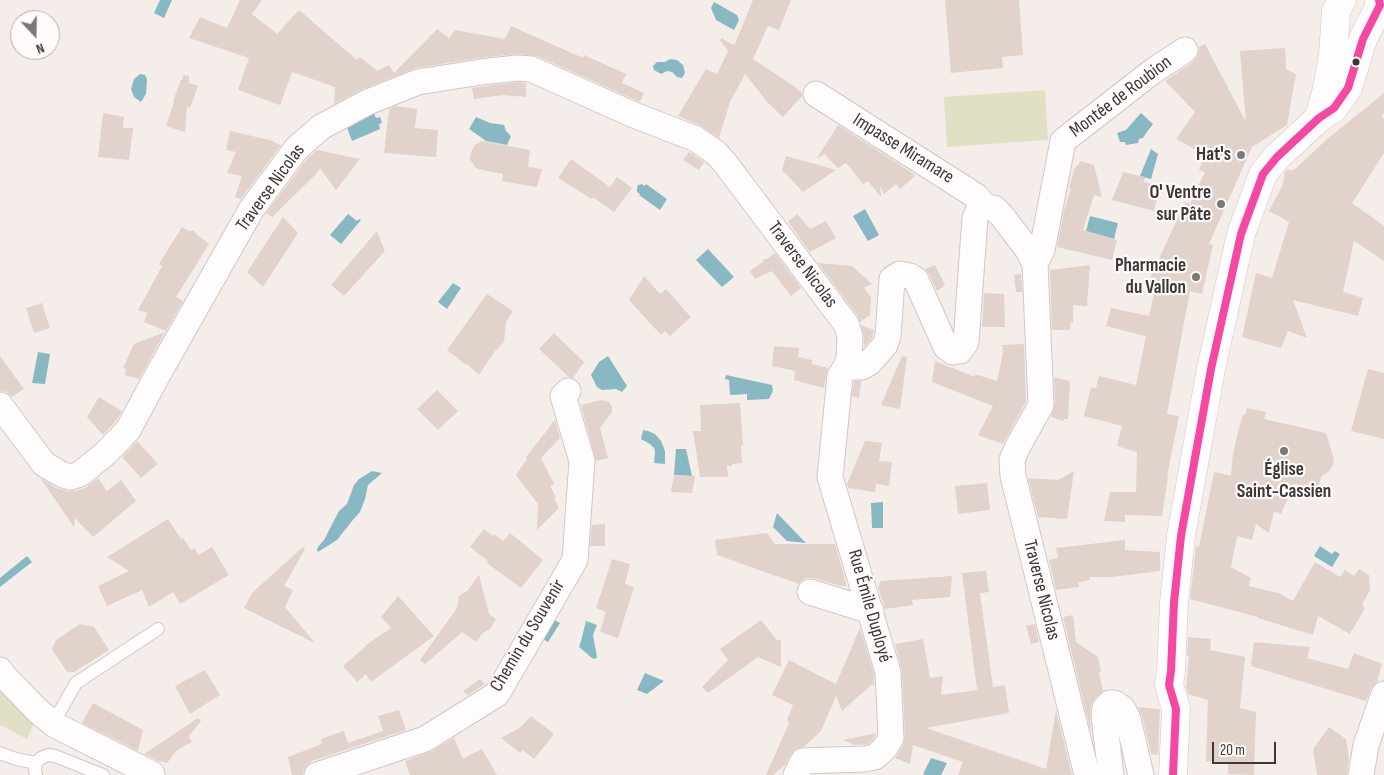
<!DOCTYPE html>
<html>
<head>
<meta charset="utf-8">
<style>
	body { margin:0 }
	#map { position:relative; width:1384px; height:775px; overflow:hidden; background:#f5edea; font-family:"Sofia Sans Condensed",sans-serif }
	canvas { display:block }
	.north { position:absolute; left:10px; top:10px; width:50px; height:50px; box-sizing:border-box; background:#fefbfa; border:1px solid #b1adac; border-radius:50%; rotate:159deg; font-size:14px; font-weight:700; line-height:20px; text-align:center; color:#3d3836 }
	.north::after { content:''; display:block; margin:auto; width:18px; height:22px; background:#7d7775; clip-path:polygon(50% 0,100% 100%,50% 72%,0 100%) }
	.scale { position:absolute; left:1212px; top:742px; width:64px; height:22px; box-sizing:border-box; border:2px solid #3d3836; border-top:0; padding-left:6px; font-size:15px; line-height:18px; white-space:nowrap; color:#3d3836; -webkit-text-stroke:4px #fefbfa; paint-order:stroke }
</style>
</head>
<body>
<div id="map">
<canvas width="1384" height="775"></canvas>
<div class="north">N</div>
<div class="scale">20 m</div>
</div>
<script>
const context = document.querySelector('canvas').getContext('2d');
context.lineJoin = 'round';
function fill(path, color) { context.fillStyle = color; context.fill(path, 'evenodd'); }
const toPath = rows => new Path2D(rows.map(r => 'M' + r).join(''));
function strokePath(path, color, width, dash) { context.strokeStyle = color; context.lineWidth = width; context.lineCap = dash ? 'butt' : 'round'; context.setLineDash(dash || []); context.stroke(path); }
function drawText(font, color, halo, rows, align = 'center') {
  context.font = font + ' "Sofia Sans Condensed",sans-serif'; context.lineWidth = 4.5; context.setLineDash([]); context.textBaseline = 'middle'; context.strokeStyle = halo; context.fillStyle = color; for (const [text, x, y, turn = 0] of rows) {
    context.save(); context.translate(x, y); context.rotate((+turn || 0) * Math.PI / 180); context.textAlign = isNaN(turn) ? turn : align; if (halo) context.strokeText(text, 0, 0); context.fillText(text, 0, 0); context.restore();
  }
}
fill(toPath([
	[1045,90,1048,140,947,147,944,97],
	[0,689,34,723,27,739,0,725]
]), '#e1e0c4');
fill(toPath([
	[160,0,172,0,164,18,154,13],
	[714,2,737,15,739,20,734,30,716,20,711,8],
	[670,59,677,60,683,65,685,73,682,78,677,77,672,72,667,71,661,74,654,70,653,66,657,62,665,62],
	[140,74,145,75,147,79,146,94,141,102,134,97,131,89,134,79],
	[374,113,376,118,380,117,382,123,379,124,380,129,352,141,346,125],
	[1141,113,1153,124,1146,133,1143,138,1139,139,1138,143,1126,145,1125,142,1120,142,1117,133,1126,130],
	[476,117,490,123,504,125,506,131,511,136,507,145,486,141,469,129],
	[1151,149,1158,154,1151,179,1140,176],
	[642,184,645,186,646,184,667,199,660,210,639,195,640,194,637,192,637,188,638,185],
	[865,209,879,235,868,241,853,216],
	[348,214,357,221,359,219,361,220,341,244,330,235],
	[1090,216,1118,223,1114,239,1086,231],
	[708,249,734,277,722,287,696,260],
	[453,283,461,288,447,309,438,302],
	[38,352,50,354,45,384,32,383],
	[608,356,627,386,622,392,616,389,602,390,597,387,591,375,599,362],
	[726,375,772,385,773,391,769,399,747,400,747,394,730,395,729,380,725,379],
	[643,430,648,431,655,434,661,441,665,451,665,464,654,463,655,451,654,448,650,444,641,439],
	[676,449,686,449,692,476,674,475],
	[372,471,382,473,368,485,365,499,360,512,352,521,337,540,318,552,317,550,318,547,324,540,339,511,347,504,354,485,359,479],
	[883,502,883,528,872,528,871,503],
	[777,513,802,539,806,543,787,541,773,527],
	[1320,546,1332,554,1335,551,1340,554,1332,567,1314,556],
	[27,556,32,562,0,587,0,578],
	[547,616,560,623,548,642,536,635],
	[586,621,597,625,593,635,597,657,595,659,592,658,579,647,581,641],
	[645,673,664,681,647,694,637,690],
	[931,758,947,763,941,775,925,775,923,774]
]), '#88b8c1');
fill(toPath([
	[240,0,262,0,252,14,277,34,299,10,357,60,360,57,377,71,389,65,394,73,437,29,449,38,455,30,505,39,511,26,583,58,584,55,626,74,622,83,644,93,640,102,537,56,516,54,479,58,416,68,363,89,334,104,335,87,292,72,280,105,238,90,249,58,189,38,200,17,227,28],
	[753,0,791,0,779,30,768,26,753,59,795,87,802,93,802,96,783,117,768,103,745,74,730,102,719,138,701,126,678,116,706,69,717,74,728,51,720,40,722,38,731,44,735,44],
	[945,0,1019,0,1023,55,1002,57,1003,68,951,73],
	[1205,44,1246,122,1240,51,1285,48,1286,69,1296,74,1287,125,1252,147,1209,244,1213,245,1202,294,1190,291,1167,414,1179,416,1167,476,1168,476,1162,516,1125,515,1125,522,1104,521,1110,492,1136,492,1137,452,1117,446,1122,426,1084,416,1091,387,1096,388,1099,376,1136,385,1146,336,1106,326,1111,308,1149,316,1156,284,1148,283,1185,202,1190,204,1205,172,1199,170,1204,157,1197,154,1198,151,1176,139,1195,112,1165,81,1193,62,1198,56,1199,47],
	[184,75,189,76,189,83,198,86,190,108,187,107,185,132,166,126,174,102,173,101,181,80,182,80],
	[517,82,526,83,526,97,503,95,474,99,472,88],
	[1384,93,1384,114,1381,116,1384,119,1384,153,1352,203,1384,226,1384,261,1354,241,1343,292,1363,298,1358,316,1293,300,1307,338,1288,331,1281,348,1242,337,1256,273,1272,278,1289,222,1269,211,1283,184,1285,172,1287,170,1294,170,1326,140],
	[395,106,417,109,415,128,438,130,436,157,384,153,389,109],
	[103,113,124,117,123,128,133,128,129,160,98,157],
	[838,125,911,172,915,176,900,189,896,184,884,194,880,186,881,197,868,181,863,184,846,163,838,168,824,154,818,158,817,158],
	[230,131,274,141,273,142,281,145,241,199,235,197,242,176,227,173,236,152,226,150],
	[482,141,530,150,528,167,542,169,537,187,502,181,503,174,478,169,475,167,470,159,471,152,475,145],
	[317,150,360,159,336,190,320,168,316,174,272,217,266,213,307,159],
	[689,152,704,162,699,170,683,160],
	[786,156,808,162,836,170,803,192,782,170],
	[571,159,610,187,617,177,632,188,614,212,594,198,590,198,558,178],
	[1081,161,1094,165,1102,197,1094,195,1083,230,1117,240,1112,260,1057,247,1064,211,1071,188,1069,188,1074,170],
	[1123,172,1145,177,1144,182,1155,185,1154,188,1159,190,1154,211,1112,200],
	[797,214,810,229,826,221,836,238,810,252,788,222],
	[283,217,298,233,263,287,247,272],
	[182,227,189,231,194,230,196,234,209,244,176,297,183,301,166,331,144,322,147,313,138,310,162,266,159,264],
	[377,231,385,251,344,296,331,285],
	[775,253,801,288,791,296,772,271,755,279,750,271,764,261,762,259,767,259],
	[818,263,852,266,872,284,864,288,871,297,870,315,860,322,857,315],
	[935,265,945,285,937,291,929,274,925,269],
	[1090,265,1087,306,1073,305,1073,323,1071,322,1070,330,1052,330,1050,270],
	[1021,274,1022,292,1016,292,1014,275],
	[644,276,660,294,666,289,691,317,670,336,665,331,661,335,629,300],
	[984,293,1004,294,1005,327,982,327],
	[487,294,513,311,506,322,504,342,495,351,479,375,467,364,466,365,447,350],
	[42,303,50,328,34,333,26,308],
	[861,325,874,330,872,338,864,347,864,336],
	[165,332,139,379,125,375,126,369,123,368,134,344],
	[554,333,584,362,573,378,569,377,539,349],
	[1024,344,1026,402,1003,444,978,435,993,406,932,382,935,361,975,377,975,374,997,381,1003,353,1002,345],
	[774,346,799,348,798,357,812,360,812,364,828,368,826,375,824,388,794,380,795,371,772,366],
	[0,356,24,389,12,397,6,392,0,391],
	[902,356,907,357,900,409,881,405],
	[1368,369,1384,373,1384,439,1351,431],
	[1054,377,1070,381,1068,419,1064,419,1064,421,1051,417,1055,404],
	[854,381,861,381,859,398,852,396],
	[437,390,458,411,438,430,417,409],
	[99,397,122,411,116,421,103,435,87,417],
	[602,400,609,402,612,407,612,412,600,428,608,458,596,461,581,405],
	[740,403,743,445,741,446,742,463,732,464,732,466,727,466,728,477,700,477,693,431,701,431,700,405],
	[1247,408,1266,412,1264,419,1326,433,1334,459,1333,465,1330,470,1321,477,1318,489,1294,484,1281,514,1274,511,1269,533,1256,524,1252,540,1237,536,1231,567,1251,578,1249,586,1278,593,1293,601,1315,562,1340,577,1345,570,1354,576,1359,569,1369,575,1370,590,1362,605,1365,608,1350,634,1318,616,1313,635,1258,618,1258,617,1190,599,1196,546,1199,547,1214,472,1231,476,1233,454,1239,428,1243,415,1245,415],
	[555,420,560,438,541,458,554,484,550,486,556,497,554,498,559,508,537,530,538,504,516,475,527,459,526,457],
	[137,441,158,464,141,478,122,457],
	[865,441,882,443,879,461,892,462,889,486,876,484,875,492,848,488,847,484],
	[1074,471,1067,519,1038,517,1028,478,1058,480],
	[674,475,695,476,692,493,671,492],
	[40,478,56,488,68,491,76,491,85,488,98,478,107,491,121,480,136,501,93,537,75,518,74,527],
	[987,483,990,510,958,514,955,486],
	[168,519,181,539,183,538,191,550,194,548,199,555,212,547,229,575,180,604,173,592,149,607,142,590,107,606,98,586,129,571,107,557],
	[605,524,605,546,590,546,592,525],
	[484,529,493,536,494,534,503,541,510,533,543,560,521,588,487,563,488,561,470,547],
	[767,533,775,544,835,544,847,586,841,586,814,578,806,578,801,581,799,584,717,555,715,540],
	[1125,540,1125,550,1160,552,1160,571,1112,577,1090,577,1089,580,1078,583,1079,587,1056,590,1049,560,1058,558,1056,548],
	[303,547,305,549,284,586,293,590,285,607,315,643,244,608,252,593],
	[612,559,630,564,625,584,634,587,618,638,600,632,606,612,596,608],
	[986,571,989,592,980,593,993,687,1005,685,1009,713,926,728,1046,769,1056,710,1072,775,958,775,963,762,913,745,910,764,895,758,903,746,905,737,902,671,895,644,923,639,930,678,943,676,941,695,977,690,962,573],
	[479,575,489,614,496,619,491,628,483,633,476,642,462,632,425,664,420,660,457,608,459,596,468,590],
	[952,576,950,597,912,600,913,605,885,609,878,587,881,581],
	[398,596,434,636,371,682,366,674,357,682,343,666,366,646,366,645,391,628,381,617],
	[1073,615,1076,642,1098,657,1101,672,1099,672,1103,691,1095,698,1091,706,1090,719,1091,733,1063,617],
	[761,620,777,640,781,640,781,667,758,657,708,693,702,687,728,660,720,649],
	[80,624,94,627,109,650,74,672,67,672,52,649,56,640],
	[1035,624,1039,642,1031,644,1026,626],
	[860,628,874,674,874,685,871,685,842,711,836,696,821,731,804,747,795,749,790,755,786,764,773,775,766,775,789,723,787,720,793,705,772,695,789,660,836,684],
	[1188,637,1211,639,1210,650,1245,657,1240,708,1256,712,1254,775,1228,774,1228,762,1206,761,1208,700,1188,694,1186,687,1189,656,1187,655],
	[1254,642,1310,647,1307,658,1348,669,1354,653,1382,664,1377,682,1371,689,1366,701,1251,666],
	[205,670,220,695,190,714,175,686],
	[480,679,485,684,468,695,463,691],
	[93,703,143,730,138,751,82,723],
	[1138,707,1160,709,1158,755,1151,754,1142,716],
	[399,710,406,730,312,761,306,766,303,772,303,775,292,775,288,757,322,744,321,739,344,731,348,743,383,731,378,716],
	[531,716,554,734,534,759,523,750,520,753,501,738,521,727],
	[198,718,201,721,189,736,192,742,177,750,167,763,158,761,144,754],
	[1329,727,1346,739,1349,758,1347,775,1317,775,1313,749],
	[876,733,873,740,868,744,855,745,843,740],
	[454,738,463,759,482,749,497,775,410,775,405,761,432,751]
]), '#e1d2cc');
const lane = toPath([
	[55,725,59,713,76,683,158,629],
	[0,753,16,759,36,763],
	[36,775,35,771,36,763,41,758,48,755,55,756,103,775]
]);
const street = toPath([
	[816,94,976,196,986,207],
	[1035,264,1042,250,1063,141,1153,71,1185,50],
	[0,405,44,464,63,475,71,477,80,474,106,453,128,430,157,376,251,210,296,149,321,127,368,102,418,82,481,72,517,68,531,69,634,115,696,139,716,153,725,163,846,324,850,336,849,358,846,367,862,367,869,363,885,345,888,336,892,279,900,274,910,276,916,280,946,347,953,352,960,351,966,342,975,218,979,209,986,207,994,208,1002,216,1028,250,1035,264,1041,405,1017,448,1012,460,1013,476,1087,775],
	[810,592,871,611],
	[0,670,5,677,38,711,55,725,152,774],
	[317,775,425,739,497,694,575,560,582,461,563,396,568,391],
	[796,775,803,761,864,759,875,757,884,749,891,738,888,672,830,477,840,376,846,367],
	[1111,775,1104,717,1105,708,1110,703,1115,703,1123,709,1128,719,1141,775],
	[1361,775,1366,745,1384,694]
]);
const secondary = toPath([
	[1319,118,1327,89,1333,55,1336,11,1342,0],
	[1173,775,1176,709,1169,685,1171,671,1174,602,1181,536,1211,369,1241,234,1263,174,1277,157,1319,118,1334,108,1348,88,1363,39,1380,5,1379,0]
]);
strokePath(lane, '#cec8c6', 14);
strokePath(street, '#cec8c6', 27);
strokePath(secondary, '#cec8c6', 29);
strokePath(lane, '#fefcfc', 12);
strokePath(street, '#fefcfc', 25);
strokePath(secondary, '#fefcfc', 28);
strokePath(toPath([
	[1173,775,1176,709,1169,685,1171,671,1174,602,1181,536,1211,369,1241,234,1263,174,1277,157,1319,118,1334,108,1348,88,1363,39,1380,5,1379,0]
]), '#f448a3', 8);
for (const [x, y, r, color] of [
	[1356,62,4.5,"#3d3836"],
	[1241,155,5,"#7d7775"],
	[1221,204,5,"#7d7775"],
	[1196,277,5,"#7d7775"],
	[1284,451,5,"#7d7775"]
]) { const dot = new Path2D(); dot.arc(x, y, r, 0, 2 * Math.PI); context.fillStyle = color; context.fill(dot); strokePath(dot, '#fefbfa', 2); }
drawText('19px', '#3d3836', '#fefbfa', [
	["Montée de Roubion",1121,97,-37],
	["Impasse Miramare",903,149,32],
	["Traverse Nicolas",271,188,-54],
	["Traverse Nicolas",802,265,53],
	["Traverse Nicolas",1041,590,76],
	["Rue Émile Duployé",869,606,74],
	["Chemin du Souvenir",528,636,-59]
]);
drawText('bold 19px', '#3d3836', '#fefbfa', [
	["Hat's",1231,155],
	["O' Ventre",1211,193],
	["sur Pâte",1211,215],
	["Pharmacie",1186,266],
	["du Vallon",1186,288],
	["Église",1284,470,"center"],
	["Saint-Cassien",1284,492,"center"]
], 'right');
</script>
</body>
</html>
